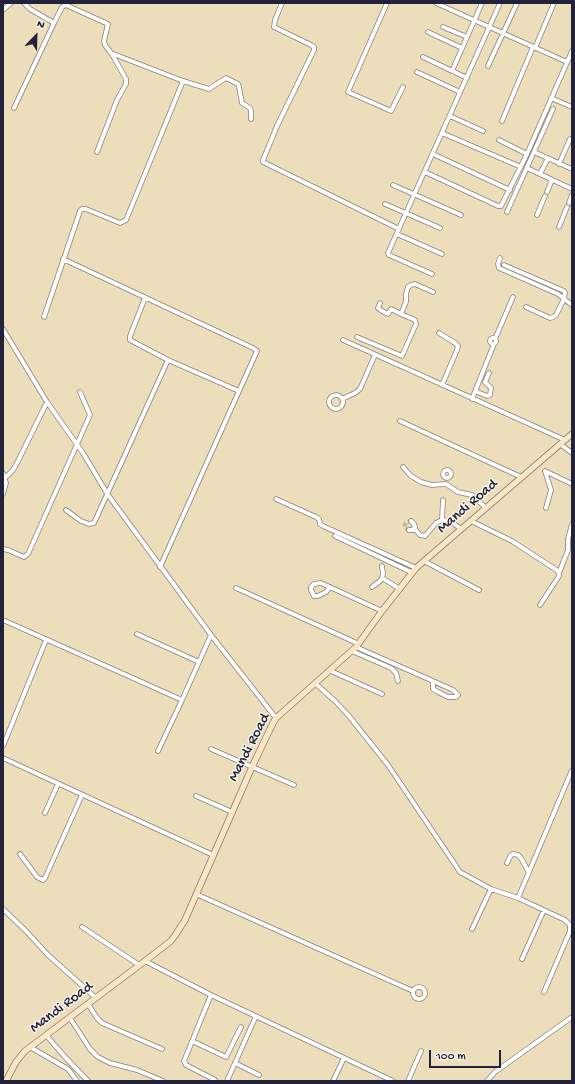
<!DOCTYPE html>
<html>
<head>
<meta charset="utf-8">
<style>
	body { margin:0 }
	#map { position:relative; width:575px; height:1084px; overflow:hidden; background:#ecdeba; font-family:"Gochi Hand",sans-serif }
	canvas { display:block }
	.frame { position:absolute; inset:0; border:4px solid #22223b; pointer-events:none }
	.north { position:absolute; left:16px; top:16px; width:40px; height:40px; -webkit-text-stroke:3px #f7f3e8; paint-order:stroke; rotate:23deg; font-size:11px; font-weight:700; line-height:16px; text-align:center; color:#22223b }
	.north::after { content:''; display:block; margin:auto; width:14px; height:18px; background:#22223b; clip-path:polygon(50% 0,100% 100%,50% 72%,0 100%) }
	.scale { position:absolute; left:429px; top:1050px; width:72px; height:18px; box-sizing:border-box; border:2px solid #22223b; border-top:0; padding-left:5px; font-size:12px; line-height:14px; white-space:nowrap; color:#22223b; -webkit-text-stroke:3px #f7f3e8; paint-order:stroke }
</style>
</head>
<body>
<div id="map">
<canvas width="575" height="1084"></canvas>
<div class="frame"></div>
<div class="north">N</div>
<div class="scale">100 m</div>
</div>
<script>
const context = document.querySelector('canvas').getContext('2d');
context.lineJoin = 'round';
const toPath = rows => new Path2D(rows.map(r => 'M' + r).join(''));
function strokePath(path, color, width, dash) { context.strokeStyle = color; context.lineWidth = width; context.lineCap = dash ? 'butt' : 'round'; context.setLineDash(dash || []); context.stroke(path); }
function drawText(font, color, halo, rows, align = 'center') {
  context.font = font + ' "Gochi Hand",sans-serif'; context.lineWidth = 3; context.setLineDash([]); context.textBaseline = 'middle'; context.strokeStyle = halo; context.fillStyle = color; for (const [text, x, y, turn = 0] of rows) {
    context.save(); context.translate(x, y); context.rotate((+turn || 0) * Math.PI / 180); context.textAlign = isNaN(turn) ? turn : align; if (halo) context.strokeText(text, 0, 0); context.fillText(text, 0, 0); context.restore();
  }
}
strokePath(toPath([
	[409,530,405,528,405,524,407,522,411,521]
]), '#c4b8a1', 4, [4, 2]);
const street = toPath([
	[24,3,30,9,54,23],
	[282,3,275,20,274,27,311,45,314,47,314,50,277,126,263,160,263,162,399,229],
	[387,3,348,92,391,111,403,87],
	[436,3,567,62],
	[3,10,11,3],
	[443,27,467,37],
	[428,32,462,48],
	[535,48,554,3],
	[423,57,467,78],
	[488,66,517,3],
	[452,71,482,3],
	[417,72,460,92],
	[551,98,572,107],
	[14,108,54,23,62,7,66,5,108,24,104,41,105,45,111,53,183,81,209,89,226,78,238,84,239,87,242,103,250,108,251,111,251,119],
	[450,116,483,131],
	[502,121,533,47],
	[442,133,521,167],
	[499,140,527,154],
	[97,152,117,100,126,84,126,79,112,54],
	[534,152,572,169],
	[433,154,510,190],
	[559,164,570,139],
	[527,168,572,189],
	[425,172,498,206,501,206,527,154,572,51],
	[540,174,548,158],
	[393,185,461,215],
	[547,192,552,180],
	[569,203,572,195],
	[385,204,440,228],
	[507,212,553,109],
	[537,215,545,196],
	[559,227,567,207],
	[397,234,442,254],
	[500,258,498,264,499,268,558,294,572,305],
	[63,259,253,348,257,351,160,567],
	[504,265,564,291,565,293,564,299,556,315,553,317,550,318,526,307],
	[432,274,389,255,388,253,500,3],
	[145,298,130,336,130,340,168,360,239,391],
	[380,303,378,308,382,311,388,314,391,309,401,314],
	[44,317,80,211,82,209,86,209,120,223,126,220,183,81],
	[3,329,47,402,83,453,108,495,211,635,276,718],
	[439,333,455,343,458,346,457,350,442,385],
	[357,337,402,356,416,324,415,320,401,314,406,302,406,294,408,287,411,285,415,284,433,292],
	'490 341a3 3 0 1 1 6 0a3 3 0 1 1-6 0Z',
	[495,339,513,297],
	[343,340,565,440],
	[475,391,487,396,490,395,491,388,485,382,489,373],
	'329 402a7 7 0 1 1 14 0a7 7 0 1 1-14 0Z',
	[342,399,355,393,360,389,375,355],
	[472,399,494,344],
	[400,421,521,477],
	[560,444,572,453],
	[403,467,411,476,421,482,432,485,446,484,458,492,472,495,486,508],
	'443 474a4 4 0 1 1 8 0a4 4 0 1 1-8 0Z',
	[545,471,551,490,546,508],
	[545,471,572,484],
	[3,473,6,483,3,494],
	[5,478,13,470,18,461,47,402],
	[276,499,316,517,319,519,320,524,323,526,416,568],
	[66,510,81,521,89,524,94,523,168,360],
	[442,520,443,500],
	[471,521,512,541,558,571,559,576,540,605],
	[414,528,420,535,425,536,436,523,442,520,450,521,461,529],
	[409,530,413,530,415,527,414,524,411,521],
	[335,536,413,573],
	[3,549,8,550,24,557,28,554,90,415,80,392],
	[424,561,479,590],
	[559,573,568,550,568,539,572,524],
	[382,578,400,589],
	[330,587,326,592,318,596,314,596,311,590,311,587,314,584,321,583,382,611],
	[372,587,380,581,382,578,383,574,382,566],
	[236,588,359,644],
	[3,620,182,700,211,635],
	[137,634,199,662],
	[356,647,365,651,433,681,453,690,458,695,456,697,448,697,438,692,433,689,433,681],
	[352,651,391,668,396,673,398,681],
	[331,671,382,694],
	[316,684,336,702,349,716,388,765,460,872,491,889,518,898,565,920,570,925,570,931,544,992],
	[3,746,46,640],
	[211,749,294,785],
	[158,751,182,700],
	[3,758,213,855],
	[196,796,232,812],
	[45,813,58,784],
	[20,854,37,877,43,880,45,878,82,795],
	[507,863,511,855,513,854,518,855,521,858,528,871],
	[196,894,413,991],
	[518,898,572,770],
	[3,909,26,931,48,955,96,998],
	[82,927,139,965],
	[472,929,491,889],
	[522,959,544,910],
	[145,961,211,995,393,1081],
	'413 993a6 6 0 1 1 12 0a6 6 0 1 1-12 0Z',
	[211,995,184,1061,186,1065,215,1080],
	[88,1004,97,1018,102,1023,162,1049],
	[70,1018,90,1049,98,1057,110,1063,137,1070,163,1081],
	[46,1035,65,1057,88,1081],
	[192,1041,226,1057,241,1027],
	[30,1047,68,1069,77,1081],
	[235,1063,259,1075],
	[227,1081,256,1016],
	[333,1081,344,1058],
	[408,1081,421,1051],
	[487,1081,495,1072,572,1017]
]);
const secondary = toPath([
	[6,1081,16,1062,25,1051,145,961,171,941,176,934,185,920,252,767,273,723,276,718,356,647,382,611,416,568,572,434]
]);
strokePath(street, '#87807a', 5.5);
strokePath(secondary, '#87807a', 7);
strokePath(street, '#fff', 4);
strokePath(secondary, '#fbe6c4', 5.5);
drawText('15px', '#22223b', '#f7f3e8', [
	["Mandi Road",468,507,-41],
	["Mandi Road",250,748,-63],
	["Mandi Road",62,1008,-37]
]);
</script>
</body>
</html>
